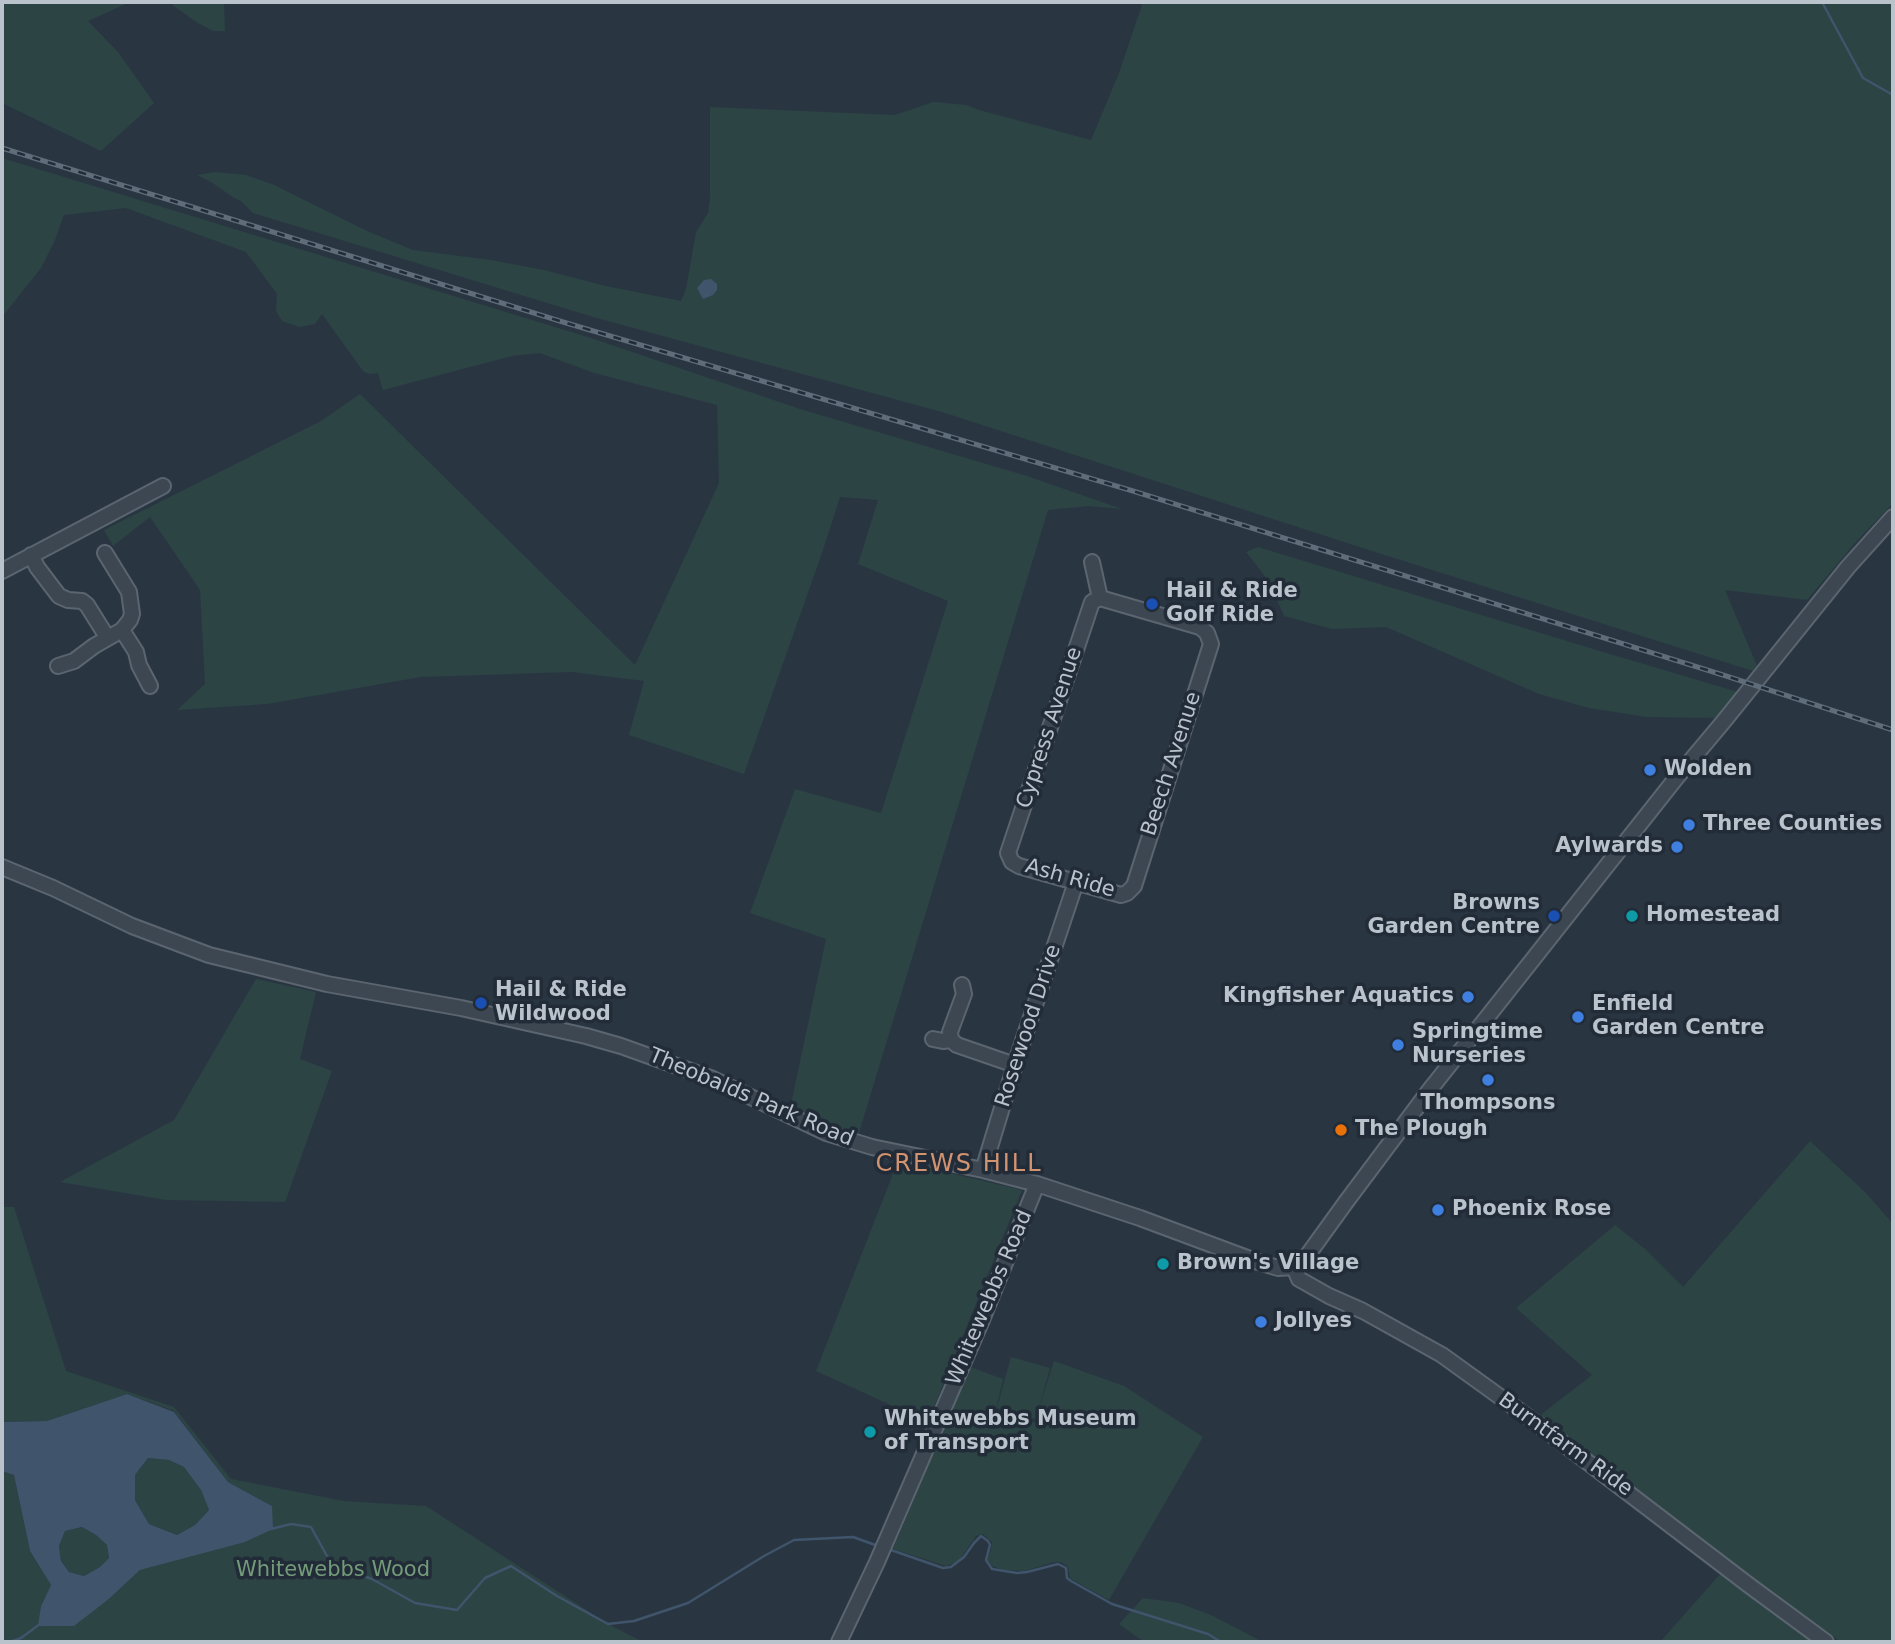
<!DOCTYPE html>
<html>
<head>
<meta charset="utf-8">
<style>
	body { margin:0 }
	#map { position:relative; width:1895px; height:1644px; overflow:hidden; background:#293642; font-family:"DejaVu Sans",sans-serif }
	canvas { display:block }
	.frame { position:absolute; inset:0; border:4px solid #bac2cc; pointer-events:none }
</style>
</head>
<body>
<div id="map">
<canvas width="1895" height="1644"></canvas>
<div class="frame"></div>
</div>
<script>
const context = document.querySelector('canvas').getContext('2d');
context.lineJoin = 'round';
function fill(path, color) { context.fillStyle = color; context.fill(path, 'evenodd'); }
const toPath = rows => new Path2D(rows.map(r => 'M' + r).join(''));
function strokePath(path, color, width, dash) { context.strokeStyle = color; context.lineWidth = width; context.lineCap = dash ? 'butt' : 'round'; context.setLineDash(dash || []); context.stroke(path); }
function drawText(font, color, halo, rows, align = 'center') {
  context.font = font + ' "DejaVu Sans",sans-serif'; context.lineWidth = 7; context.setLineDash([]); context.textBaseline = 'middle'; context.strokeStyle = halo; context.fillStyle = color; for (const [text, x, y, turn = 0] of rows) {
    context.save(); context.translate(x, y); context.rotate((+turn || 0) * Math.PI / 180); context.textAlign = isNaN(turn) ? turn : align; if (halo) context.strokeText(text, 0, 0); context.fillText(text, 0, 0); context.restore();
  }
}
fill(toPath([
	[2,2,130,2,88,21,118,52,154,103,101,151,2,103],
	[171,2,224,2,225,31,213,31,196,22,174,6],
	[1143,2,1893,2,1893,503,1855,543,1807,600,1725,590,1757,666,1753,671,1372,551,942,412,593,317,253,213,241,201,234,198,211,182,197,175,215,172,246,175,274,185,367,231,413,250,491,260,544,270,606,286,681,301,686,289,696,232,708,213,710,197,710,107,895,115,933,102,967,105,979,110,1091,140,1119,73],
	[2,158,591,338,800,409,1027,476,1122,509,1089,506,1048,510,858,1136,790,1109,826,939,750,913,795,789,881,813,948,601,858,564,878,500,840,497,823,550,744,774,629,735,644,681,572,672,421,677,267,704,177,710,205,684,200,590,150,517,113,546,104,530,321,421,360,394,635,665,719,483,717,405,594,373,540,353,512,356,383,390,378,373,369,374,363,371,322,314,315,324,300,327,282,321,276,311,277,294,246,252,126,208,64,215,55,240,41,268,2,317],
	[1258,547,1603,652,1738,692,1719,718,1647,717,1589,708,1539,694,1386,627,1332,629,1284,616,1268,580,1246,552],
	[256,979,316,992,300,1059,332,1071,285,1202,166,1200,60,1182,174,1120],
	[1810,1141,1866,1193,1893,1224,1893,1642,1841,1642,1758,1583,1539,1416,1592,1375,1516,1308,1615,1225,1645,1249,1683,1287],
	[898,1161,1022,1190,928,1422,816,1371],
	[2,1207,14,1207,66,1371,174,1407,231,1479,344,1501,426,1506,608,1624,643,1642,2,1642,2,1471,14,1475,30,1551,51,1585,41,1606,39,1626,110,1598,140,1570,184,1557,272,1506,228,1482,174,1411,127,1394,47,1421,2,1422],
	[1011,1357,1050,1368,1038,1411,1054,1361,1124,1386,1203,1437,1109,1600,1073,1580,1070,1578,1068,1567,1061,1562,1054,1562,1024,1571,1003,1570,992,1566,987,1559,991,1550,992,1542,983,1534,976,1536,960,1559,956,1563,946,1566,893,1549,970,1367,1003,1379,996,1410,1036,1423,1036,1419,997,1408],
	[148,1458,169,1460,184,1467,201,1490,209,1510,195,1525,177,1535,149,1524,135,1500,135,1475],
	[82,1527,96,1535,107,1545,109,1558,100,1567,84,1576,69,1572,61,1561,59,1546,65,1531],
	[1722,1572,1815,1642,1660,1642],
	[1143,1598,1179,1603,1211,1615,1263,1642,1144,1642,1119,1624]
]), '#2c4444');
fill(toPath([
	[711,279,717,284,717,290,713,295,703,299,697,288,704,280],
	[127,1394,174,1412,228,1482,272,1506,273,1529,245,1542,140,1570,110,1598,74,1626,38,1626,41,1606,51,1585,30,1551,14,1475,2,1471,2,1422,47,1421],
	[148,1458,169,1460,184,1467,201,1490,209,1510,195,1525,177,1535,149,1524,135,1500,135,1475],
	[82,1527,96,1535,107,1545,109,1558,100,1567,84,1576,69,1572,61,1561,59,1546,65,1531]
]), '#40546b');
strokePath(toPath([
	[1822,2,1863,78,1893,95],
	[271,1529,291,1524,311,1527,327,1556,350,1571,372,1579,415,1603,457,1610,485,1578,511,1566,557,1596,608,1624,634,1621,688,1603,764,1556,794,1540,853,1537,878,1546],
	[888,1549,943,1568,951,1567,964,1557,974,1543,981,1536,988,1541,990,1545,986,1560,992,1569,1017,1573,1027,1572,1058,1564,1066,1568,1067,1578,1071,1581,1112,1604,1208,1634,1221,1642],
	[10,1642,21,1638,40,1624]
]), '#40546b', 2.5);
const minor = toPath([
	[105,553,129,592,132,614,130,620,122,630],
	[31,555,37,567,59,596,68,600,82,601,87,605,107,637],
	[1092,562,1100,598],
	[2,571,163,486],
	[1100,598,1200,627,1207,633,1211,644,1134,886,1127,893,1121,895,1019,866,1012,862,1008,853,1092,602,1100,598],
	[58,666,74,661,94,646,122,630,136,652,139,665,150,686],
	[2,867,53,888,132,926,209,955,327,984,461,1008,586,1036,621,1046,713,1079,826,1133,872,1147,983,1170,1037,1184,1140,1218,1258,1262,1278,1268,1294,1267,1307,1256,1346,1202,1432,1087,1677,777,1724,721,1848,567,1893,517],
	[962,985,964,994,950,1032,951,1040,957,1045,1015,1065],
	[933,1039,943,1041,951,1040],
	[983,1170,1015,1065,1076,882],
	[1294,1267,1299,1279,1329,1296,1363,1311,1442,1355,1539,1425,1750,1586,1826,1642],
	[839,1642,877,1562,982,1320,1037,1184]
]);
strokePath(minor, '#5b6570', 18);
strokePath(minor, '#3d4752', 14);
const rail = toPath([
	[2,148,563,322,1133,491,1723,675,1893,730]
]);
strokePath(rail, '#5f6c79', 5);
strokePath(rail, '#222c38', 2.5, [8]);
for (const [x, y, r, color] of [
	[1152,604,7,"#1a4fb4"],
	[1650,770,7,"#3f7fe0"],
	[1689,825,7,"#3f7fe0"],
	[1677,847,7,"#3f7fe0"],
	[1554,916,7,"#1a4fb4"],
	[1632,916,7,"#0f9aa8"],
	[1468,997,7,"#3f7fe0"],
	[481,1003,7,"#1a4fb4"],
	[1578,1017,7,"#3f7fe0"],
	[1398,1045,7,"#3f7fe0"],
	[1488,1080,7,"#3f7fe0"],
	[1341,1130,7,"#e8710a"],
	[1438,1210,7,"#3f7fe0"],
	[1163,1264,7,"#0f9aa8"],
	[1261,1322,7,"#3f7fe0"],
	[870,1432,7,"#0f9aa8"]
]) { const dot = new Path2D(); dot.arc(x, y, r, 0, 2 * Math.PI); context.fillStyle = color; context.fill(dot); strokePath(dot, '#222c38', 2.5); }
drawText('bold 21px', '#bac2cc', '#222c38', [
	["Hail & Ride",1166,592],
	["Golf Ride",1166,616],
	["Wolden",1664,770],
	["Three Counties",1703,825],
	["Aylwards",1663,847,"right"],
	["Browns",1540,904,"right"],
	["Garden Centre",1540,928,"right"],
	["Homestead",1646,916],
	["Hail & Ride",495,991],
	["Wildwood",495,1015],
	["Kingfisher Aquatics",1454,997,"right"],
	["Enfield",1592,1005],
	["Garden Centre",1592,1029],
	["Springtime",1412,1033],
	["Nurseries",1412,1057],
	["Thompsons",1488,1104,"center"],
	["The Plough",1355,1130],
	["Phoenix Rose",1452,1210],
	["Brown's Village",1177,1264],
	["Jollyes",1275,1322],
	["Whitewebbs Museum",884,1420],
	["of Transport",884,1444]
], 'left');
drawText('21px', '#bac2cc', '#222c38', [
	["Cypress Avenue",1050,728,-72],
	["Beech Avenue",1172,764,-72],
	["Ash Ride",1070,879,16],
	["Rosewood Drive",1029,1026,-72],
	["Theobalds Park Road",751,1098,23],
	["Whitewebbs Road",990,1298,-67],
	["Burntfarm Ride",1565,1445,36]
]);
drawText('21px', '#739b79', '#222c38', [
	["Whitewebbs Wood",333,1571]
]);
context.letterSpacing = '2px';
drawText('24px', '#d19370', '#222c38', [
	["CREWS HILL",959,1165]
]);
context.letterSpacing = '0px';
</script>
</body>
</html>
